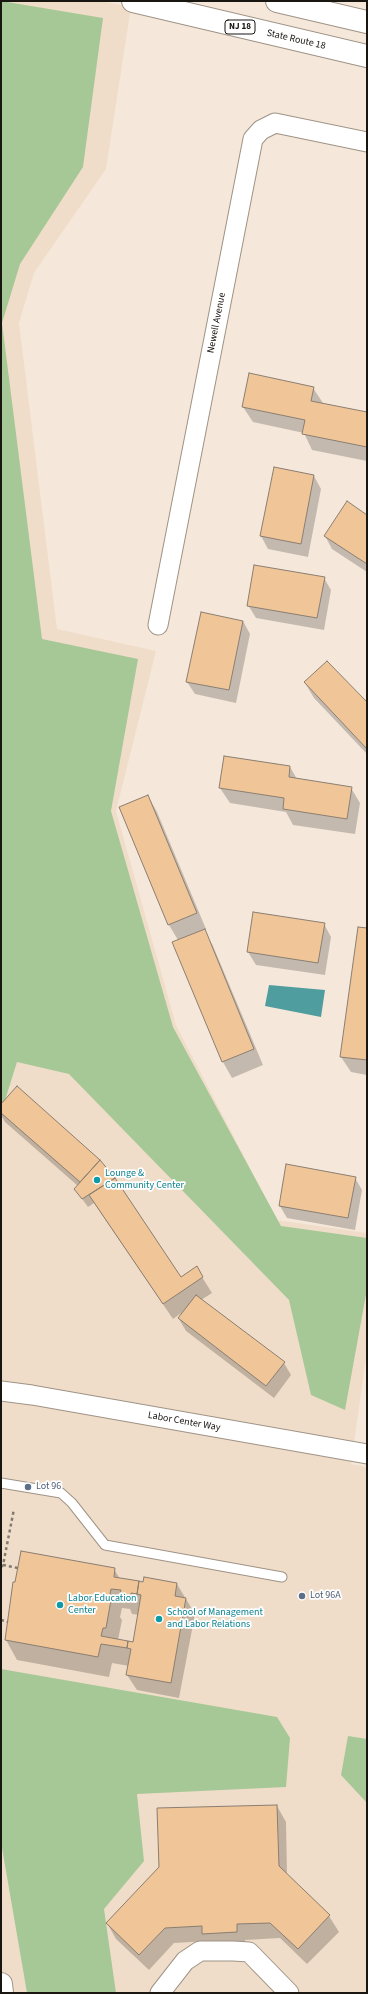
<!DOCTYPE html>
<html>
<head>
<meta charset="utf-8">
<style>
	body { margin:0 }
	#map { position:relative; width:368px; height:1994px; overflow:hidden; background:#f5e8da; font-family:"Source Sans 3",sans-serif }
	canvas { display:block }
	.frame { position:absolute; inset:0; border:2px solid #191510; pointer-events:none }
</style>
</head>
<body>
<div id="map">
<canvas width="368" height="1994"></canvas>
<div class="frame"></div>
</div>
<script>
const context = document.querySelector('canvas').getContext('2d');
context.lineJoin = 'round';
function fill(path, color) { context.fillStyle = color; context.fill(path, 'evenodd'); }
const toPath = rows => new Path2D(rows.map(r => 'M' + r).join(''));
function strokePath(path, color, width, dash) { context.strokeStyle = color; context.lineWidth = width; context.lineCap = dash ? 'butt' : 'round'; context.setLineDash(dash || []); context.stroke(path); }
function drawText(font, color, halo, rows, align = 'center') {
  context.font = font + ' "Source Sans 3",sans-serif'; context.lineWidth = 3.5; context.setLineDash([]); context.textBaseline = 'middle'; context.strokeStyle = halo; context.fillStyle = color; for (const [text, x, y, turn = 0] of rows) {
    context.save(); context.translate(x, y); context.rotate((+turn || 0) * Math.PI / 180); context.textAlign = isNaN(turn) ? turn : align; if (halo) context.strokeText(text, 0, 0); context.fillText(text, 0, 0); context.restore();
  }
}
fill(toPath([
	[1,1,100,1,131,7,106,169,34,273,19,323,57,629,156,651,116,811,176,1025,277,1220,367,1233,367,1351,351,1464,367,1467,367,1993,1,1993]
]), '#f0ddc9');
fill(toPath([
	[1,1,103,18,83,167,20,264,2,323,42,639,138,659,111,811,173,1027,281,1226,367,1238,367,1289,345,1410,311,1395,289,1300,69,1074,17,1062,1,1113],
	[1,1669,277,1717,290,1738,286,1787,137,1794,144,1861,104,1909,116,1993,27,1993,1,1842],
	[348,1736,367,1739,367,1803,341,1775]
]), '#a6c897');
fill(toPath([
	[269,985,325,990,321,1017,265,1006]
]), '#4f9d9e');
fill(toPath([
	[313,388,323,403,367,413,367,461,312,450,304,433,253,422,243,407],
	[314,476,321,489,308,557,268,549,261,536],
	[367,516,367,572,332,549,325,536],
	[324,578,331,590,324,630,256,618,248,605],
	[243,621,250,634,236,703,195,694,187,682],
	[305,683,367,704,367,754,314,698],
	[290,767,297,779,351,788,360,803,355,834,293,825,286,812,230,803,220,788],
	[148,796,157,812,206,929,204,930,213,946,263,1065,232,1078,223,1062,173,943,178,940,169,925,121,808],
	[324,924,331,937,325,975,256,965,248,952],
	[367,929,367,1075,351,1072,341,1057],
	[17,1088,99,1161,114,1179,181,1278,202,1277,212,1293,201,1300,284,1363,291,1375,274,1398,186,1331,179,1319,184,1311,173,1319,94,1203,88,1207,75,1189,78,1186,5,1122,1,1115,1,1105],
	[355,1178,362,1190,355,1230,287,1218,280,1206],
	[114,1569,120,1579,139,1582,177,1584,195,1614,179,1698,137,1690,127,1675,129,1666,112,1663,109,1677,17,1660,6,1640,14,1583],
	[122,1608,130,1609,132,1614,139,1615,133,1643,118,1640,122,1620,120,1617],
	[277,1806,286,1822,287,1875,329,1916,339,1932,307,1964,280,1938,245,1940,245,1948,213,1949,208,1941,174,1943,149,1970,116,1939,107,1923]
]), '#0003');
const building = toPath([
	[249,373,314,387,311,401,367,412,367,447,302,434,305,420,242,407,249,373],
	[274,467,314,475,301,544,260,536,274,467],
	[347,501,367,515,367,564,324,536,347,501],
	[254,565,325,577,317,618,247,606,254,565],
	[201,612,243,621,229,690,186,682,201,612],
	[327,661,367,702,367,749,304,682,327,661],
	[224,756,290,766,289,777,352,787,347,819,283,809,284,798,219,788,224,756],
	[148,795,197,913,168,925,119,807,148,795],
	[253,912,325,923,318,963,247,952,253,912],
	[358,927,367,928,367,1060,340,1057,358,927],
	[205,929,254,1049,222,1062,172,942,205,929],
	[17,1086,100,1160,80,1182,1,1113,1,1104,17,1086],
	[100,1160,115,1178,82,1199,74,1189,100,1160],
	[286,1164,356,1177,348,1218,279,1206,286,1164],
	[115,1178,181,1277,197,1266,203,1277,163,1304,89,1195,115,1178],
	[196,1295,285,1362,266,1386,178,1318,196,1295],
	[21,1551,115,1568,114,1577,139,1581,137,1594,131,1593,131,1596,120,1594,121,1590,111,1589,109,1599,111,1600,106,1628,103,1628,101,1636,128,1641,127,1648,101,1644,98,1657,5,1640,13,1582,15,1582,21,1551],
	[144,1577,177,1583,175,1596,186,1598,171,1683,126,1675,131,1649,127,1648,128,1641,133,1642,141,1595,137,1594,139,1581,143,1582,144,1577],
	[277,1805,279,1866,330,1915,298,1949,270,1923,237,1924,237,1932,202,1934,202,1926,165,1928,139,1955,106,1923,159,1867,157,1808,277,1805]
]);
fill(building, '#f0c597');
strokePath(building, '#8a7e72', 1);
const service = toPath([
	[1,1483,61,1493,72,1503,105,1545,282,1577]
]);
const minor = toPath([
	[158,625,253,139,261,130,275,123,367,142],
	[1,1391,32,1395,367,1454],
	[160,1993,185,1961,200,1951,233,1951,249,1952,289,1993]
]);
const secondary = toPath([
	[1,1984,2,1993]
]);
const trunk = toPath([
	[133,1,367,56],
	[277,1,367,22]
]);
strokePath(service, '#9f9386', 11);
strokePath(minor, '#9f9386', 21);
strokePath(secondary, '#9f9386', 24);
strokePath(trunk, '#9f9386', 24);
strokePath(toPath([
	[3,1565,18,1568],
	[1,1567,3,1565,14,1509],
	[1,1620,8,1622]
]), '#827a70', 2.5, [3, 3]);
strokePath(service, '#fff', 9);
strokePath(minor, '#fff', 19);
strokePath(secondary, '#fff', 22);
strokePath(trunk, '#fff', 22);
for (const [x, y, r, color] of [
	[97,1180,4,"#0f9aa8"],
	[28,1487,4,"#5c6f8a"],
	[302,1596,4,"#5c6f8a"],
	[60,1605,4,"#0f9aa8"],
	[159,1619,4,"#0f9aa8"]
]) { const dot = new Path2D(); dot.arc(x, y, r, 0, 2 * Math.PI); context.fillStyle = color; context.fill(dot); strokePath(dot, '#fff', 1.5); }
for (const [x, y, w] of [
	[240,27,30]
]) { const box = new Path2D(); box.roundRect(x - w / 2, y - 7, w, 14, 3); context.fillStyle = '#fff'; context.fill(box); strokePath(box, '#191510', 1); }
drawText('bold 9px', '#191510', null, [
	["NJ 18",240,27]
]);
drawText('10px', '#191510', '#fff', [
	["State Route 18",296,40,13],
	["Newell Avenue",217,323,-79],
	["Labor Center Way",184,1422,10]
]);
drawText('10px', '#0d838f', '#fff', [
	["Lounge &",105,1174],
	["Community Center",105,1186],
	["Labor Education",68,1599],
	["Center",68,1611],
	["School of Management",167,1613],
	["and Labor Relations",167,1625]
], 'left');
drawText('10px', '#4e5e75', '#fff', [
	["Lot 96",36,1487],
	["Lot 96A",310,1596]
], 'left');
</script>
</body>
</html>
